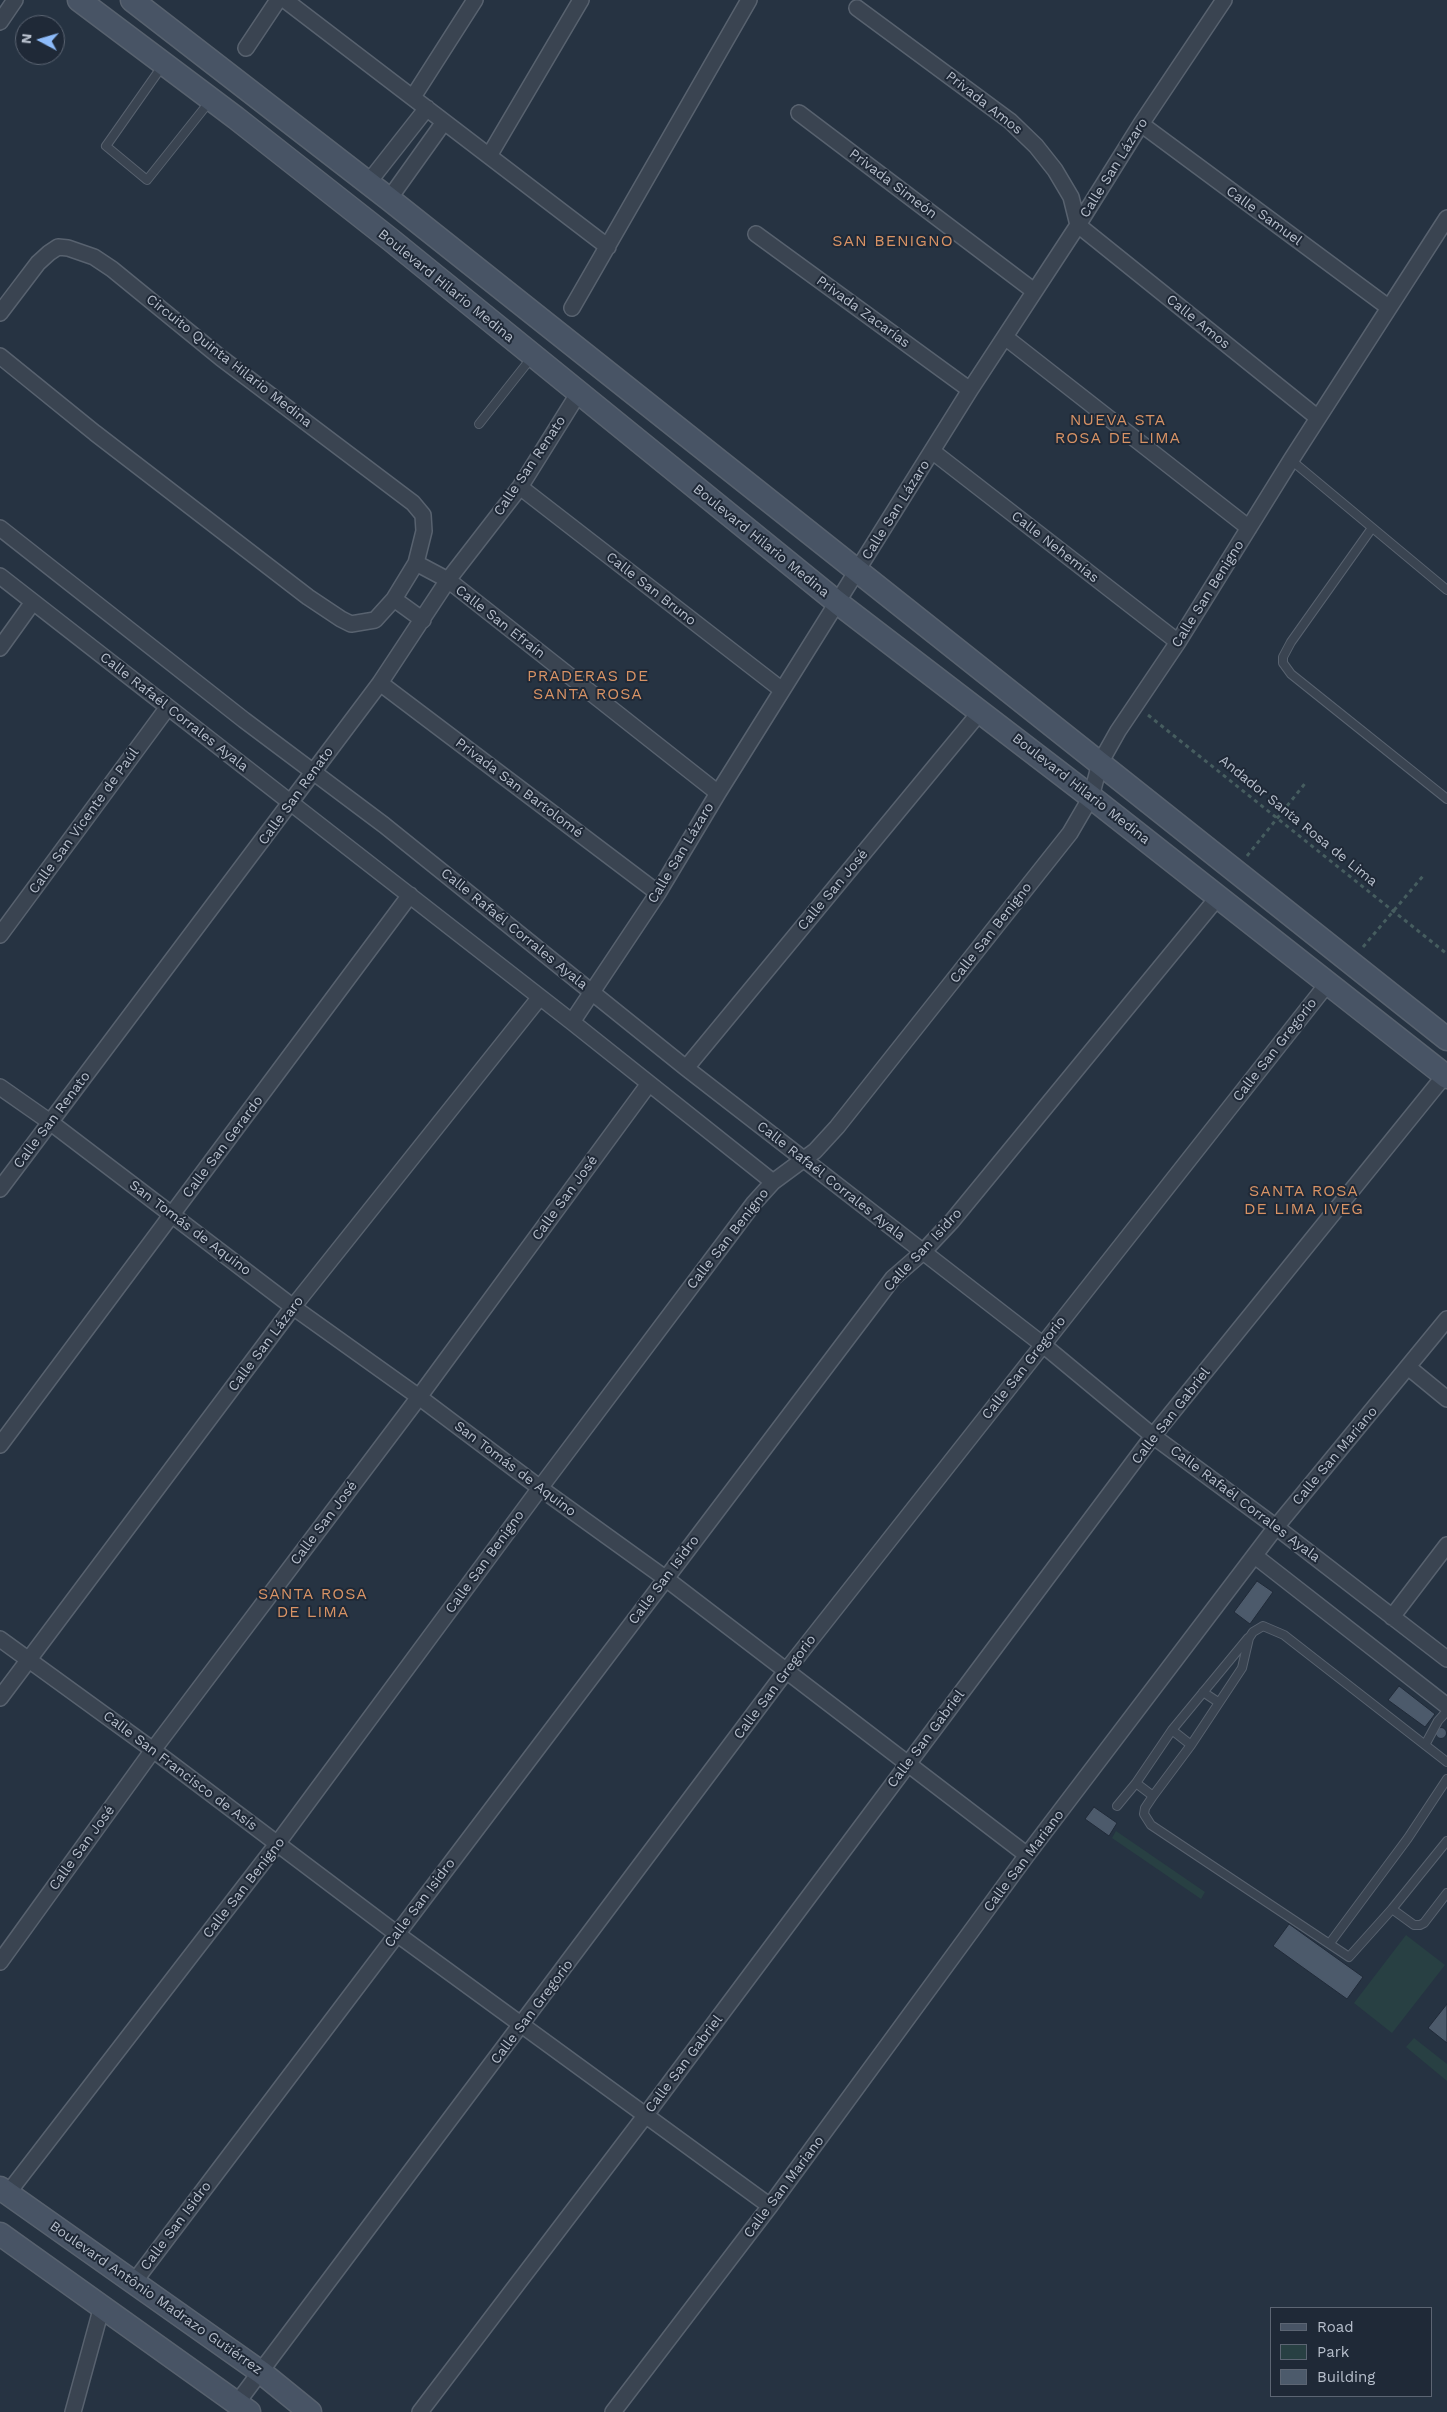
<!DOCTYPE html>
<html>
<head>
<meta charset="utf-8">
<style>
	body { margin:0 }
	#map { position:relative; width:1447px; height:2412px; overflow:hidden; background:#263342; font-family:"Work Sans",sans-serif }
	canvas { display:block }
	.legend { position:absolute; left:1270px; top:2307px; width:162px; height:90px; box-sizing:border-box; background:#1f2937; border:1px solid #5c6573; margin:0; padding:6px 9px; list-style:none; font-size:15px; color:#b7bfcc }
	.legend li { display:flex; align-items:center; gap:10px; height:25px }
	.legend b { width:25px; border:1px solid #5c6573 }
	.north { position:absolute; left:15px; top:15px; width:50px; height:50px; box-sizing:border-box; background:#1f2937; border:1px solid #5c6573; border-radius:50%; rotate:276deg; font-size:14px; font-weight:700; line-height:20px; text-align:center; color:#b7bfcc }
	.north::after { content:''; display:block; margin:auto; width:18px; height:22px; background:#8dbbfa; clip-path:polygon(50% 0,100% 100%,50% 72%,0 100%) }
</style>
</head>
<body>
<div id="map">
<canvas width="1447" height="2412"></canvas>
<ul class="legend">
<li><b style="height:6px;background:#485465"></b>Road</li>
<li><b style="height:14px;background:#284043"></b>Park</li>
<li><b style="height:14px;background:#4c5a6b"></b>Building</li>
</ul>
<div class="north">N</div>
</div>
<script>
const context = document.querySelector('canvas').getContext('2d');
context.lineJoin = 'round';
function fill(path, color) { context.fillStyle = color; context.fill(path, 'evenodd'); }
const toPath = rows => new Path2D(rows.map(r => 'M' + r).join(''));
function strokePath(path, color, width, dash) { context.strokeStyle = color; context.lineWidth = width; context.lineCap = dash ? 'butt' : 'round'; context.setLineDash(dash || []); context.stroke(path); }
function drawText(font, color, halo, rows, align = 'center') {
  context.font = font + ' "Work Sans",sans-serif'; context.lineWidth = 4; context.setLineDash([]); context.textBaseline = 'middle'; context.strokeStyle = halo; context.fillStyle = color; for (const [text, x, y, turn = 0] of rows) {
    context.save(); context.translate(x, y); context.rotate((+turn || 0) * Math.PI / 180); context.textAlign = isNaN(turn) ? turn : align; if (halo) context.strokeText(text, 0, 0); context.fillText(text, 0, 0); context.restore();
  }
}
fill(toPath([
	[1116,1831,1205,1892,1201,1899,1112,1838],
	[1406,1935,1445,1965,1392,2033,1354,2003],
	[1414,2038,1447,2064,1447,2081,1406,2047]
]), '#284043');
const building = toPath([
	[1257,1581,1273,1592,1250,1624,1234,1612,1257,1581],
	[1399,1686,1435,1714,1425,1727,1388,1700,1399,1686],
	'1435.5 1733a5.5 5.5 0 1 1 11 0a5.5 5.5 0 1 1-11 0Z',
	[1094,1807,1117,1823,1109,1836,1085,1819,1094,1807],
	[1289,1924,1363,1977,1347,1999,1273,1946,1289,1924],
	[1447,2004,1447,2043,1428,2028,1447,2004]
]);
fill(building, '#4c5a6b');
strokePath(building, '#212b39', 1);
const lane = toPath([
	[163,65,106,146,147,180,210,101],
	[479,424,532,357],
	[1291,460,1447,590],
	[1372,528,1291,642,1283,657,1283,663,1291,674,1447,799],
	[1203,1692,1218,1702],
	[1172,1730,1191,1745],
	[1425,1745,1438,1721,1447,1711],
	[1447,1762,1284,1635,1263,1626,1253,1632,1249,1638,1242,1668,1191,1745,1153,1796,1145,1808,1144,1814,1151,1825,1349,1957,1392,1909,1447,1841],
	[1136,1783,1172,1730,1248,1638],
	[1117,1806,1136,1783,1153,1796],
	[1392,1909,1414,1925,1420,1925,1424,1923,1447,1893],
	[1330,1943,1408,1838,1447,1779]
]);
const street = toPath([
	[285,0,608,247],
	[857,8,1010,121,1036,146,1055,170,1071,197,1078,225,1318,418],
	[0,22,15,0],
	[246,48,278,0],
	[413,97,475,0],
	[799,113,1034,291],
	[1141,124,1388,307],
	[489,156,581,0],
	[368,183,427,108],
	[389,199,444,122],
	[756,234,970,390],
	[572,308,749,0],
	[0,313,38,263,49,253,58,247,68,248,94,257,112,269,221,358,413,503,423,515,424,531,416,563,394,599,375,620,351,624,341,619,308,597,95,433,0,356],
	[1005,337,1249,528],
	[932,451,1178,642],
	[520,487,782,690],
	[0,528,244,720,384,825,686,1068,1042,1344,1153,1436,1276,1527,1447,1659],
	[416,563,448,580,718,793],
	[0,576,572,1022,773,1182],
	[394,599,423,620],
	[0,648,33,602],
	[380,683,658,893],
	[0,935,168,707],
	[572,1022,658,893,718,793,970,390,1078,225,1141,124,1224,0],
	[686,1068,980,712],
	[0,1087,50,1122,293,1307,419,1397,540,1488,665,1578,1027,1855],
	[0,1189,380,683,448,580,520,487,578,394],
	[1408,1367,1447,1399],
	[0,1445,410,895],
	[1255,1556,1447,1706],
	[1392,1617,1447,1545],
	[0,1639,153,1750,397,1934,770,2206],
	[0,1698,293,1307,540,997],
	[0,1962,153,1750,419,1397,648,1085],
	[8,2193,277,1844,540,1488,754,1203,773,1182,815,1151,837,1127,1070,833,1091,797,1100,763,1118,731,1178,642,1291,460,1447,218],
	[134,2282,878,1298,893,1278,923,1252,952,1221,1218,897],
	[237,2403,786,1671,1328,983],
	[73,2412,102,2306],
	[420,2412,645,2116,1153,1436,1445,1075],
	[613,2412,770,2206,1027,1855,1276,1527,1447,1319]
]);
const secondary = toPath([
	[79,0,236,118,391,240,838,603,1091,797,1447,1077],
	[132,0,389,199,1447,1039],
	[0,2188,262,2373,310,2412],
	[0,2234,249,2412]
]);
strokePath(lane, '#58626f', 10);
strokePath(street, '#58626f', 18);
strokePath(secondary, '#58626f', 25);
strokePath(toPath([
	[1148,715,1447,954],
	[1247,856,1307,781],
	[1363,947,1423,876]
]), '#465d5f', 3, [4, 4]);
strokePath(lane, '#3a4451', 8);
strokePath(street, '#3a4451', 15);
strokePath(secondary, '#485465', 22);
drawText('14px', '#b7bfcc', '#1f2937', [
	["Privada Amos",984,103,38],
	["Calle San Lázaro",1114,168,-58],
	["Privada Simeón",893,184,37],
	["Calle Samuel",1264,216,36],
	["Boulevard Hilario Medina",446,286,39],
	["Privada Zacarías",863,312,36],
	["Calle Amos",1198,322,39],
	["Circuito Quinta Hilario Medina",229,361,38],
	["Calle San Renato",530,466,-56],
	["Calle San Lázaro",896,510,-58],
	["Boulevard Hilario Medina",761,541,39],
	["Calle Nehemías",1055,547,38],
	["Calle San Bruno",651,589,38],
	["Calle San Benigno",1208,594,-58],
	["Calle San Efraín",500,622,38],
	["Calle Rafaél Corrales Ayala",174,712,38],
	["Privada San Bartolomé",519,788,37],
	["Boulevard Hilario Medina",1081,789,38],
	["Calle San Renato",296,796,-54],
	["Calle San Vicente de Paúl",84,821,-54],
	["Andador Santa Rosa de Lima",1298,821,39],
	["Calle San Lázaro",681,853,-59],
	["Calle San José",833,890,-50],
	["Calle Rafaél Corrales Ayala",514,929,39],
	["Calle San Benigno",991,933,-52],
	["Calle San Gregorio",1275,1050,-52],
	["Calle San Renato",52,1120,-53],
	["Calle San Gerardo",223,1147,-53],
	["Calle Rafaél Corrales Ayala",831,1181,38],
	["Calle San José",565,1198,-54],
	["San Tomás de Aquino",190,1228,37],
	["Calle San Benigno",728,1239,-52],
	["Calle San Isidro",923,1250,-47],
	["Calle San Lázaro",266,1344,-53],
	["Calle San Gregorio",1024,1368,-52],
	["Calle San Gabriel",1171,1416,-52],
	["Calle San Mariano",1335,1456,-50],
	["San Tomás de Aquino",515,1469,37],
	["Calle Rafaél Corrales Ayala",1245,1504,37],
	["Calle San José",324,1523,-53],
	["Calle San Benigno",485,1562,-54],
	["Calle San Isidro",664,1580,-53],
	["Calle San Gregorio",775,1687,-53],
	["Calle San Gabriel",926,1739,-53],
	["Calle San Francisco de Asís",180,1771,37],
	["Calle San José",82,1848,-54],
	["Calle San Mariano",1024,1861,-53],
	["Calle San Benigno",244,1888,-52],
	["Calle San Isidro",420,1903,-53],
	["Calle San Gregorio",532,2012,-53],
	["Calle San Gabriel",684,2064,-53],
	["Calle San Mariano",784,2187,-53],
	["Calle San Isidro",176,2226,-53],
	["Boulevard Antônio Madrazo Gutiérrez",156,2298,35]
]);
context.letterSpacing = '1px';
drawText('16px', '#d89365', '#1f2937', [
	["SAN BENIGNO",893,241],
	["NUEVA STA",1118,420],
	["ROSA DE LIMA",1118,438],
	["PRADERAS DE",588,676],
	["SANTA ROSA",588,694],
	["SANTA ROSA",1304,1191],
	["DE LIMA IVEG",1304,1209],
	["SANTA ROSA",313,1594],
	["DE LIMA",313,1612]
]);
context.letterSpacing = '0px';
</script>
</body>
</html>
